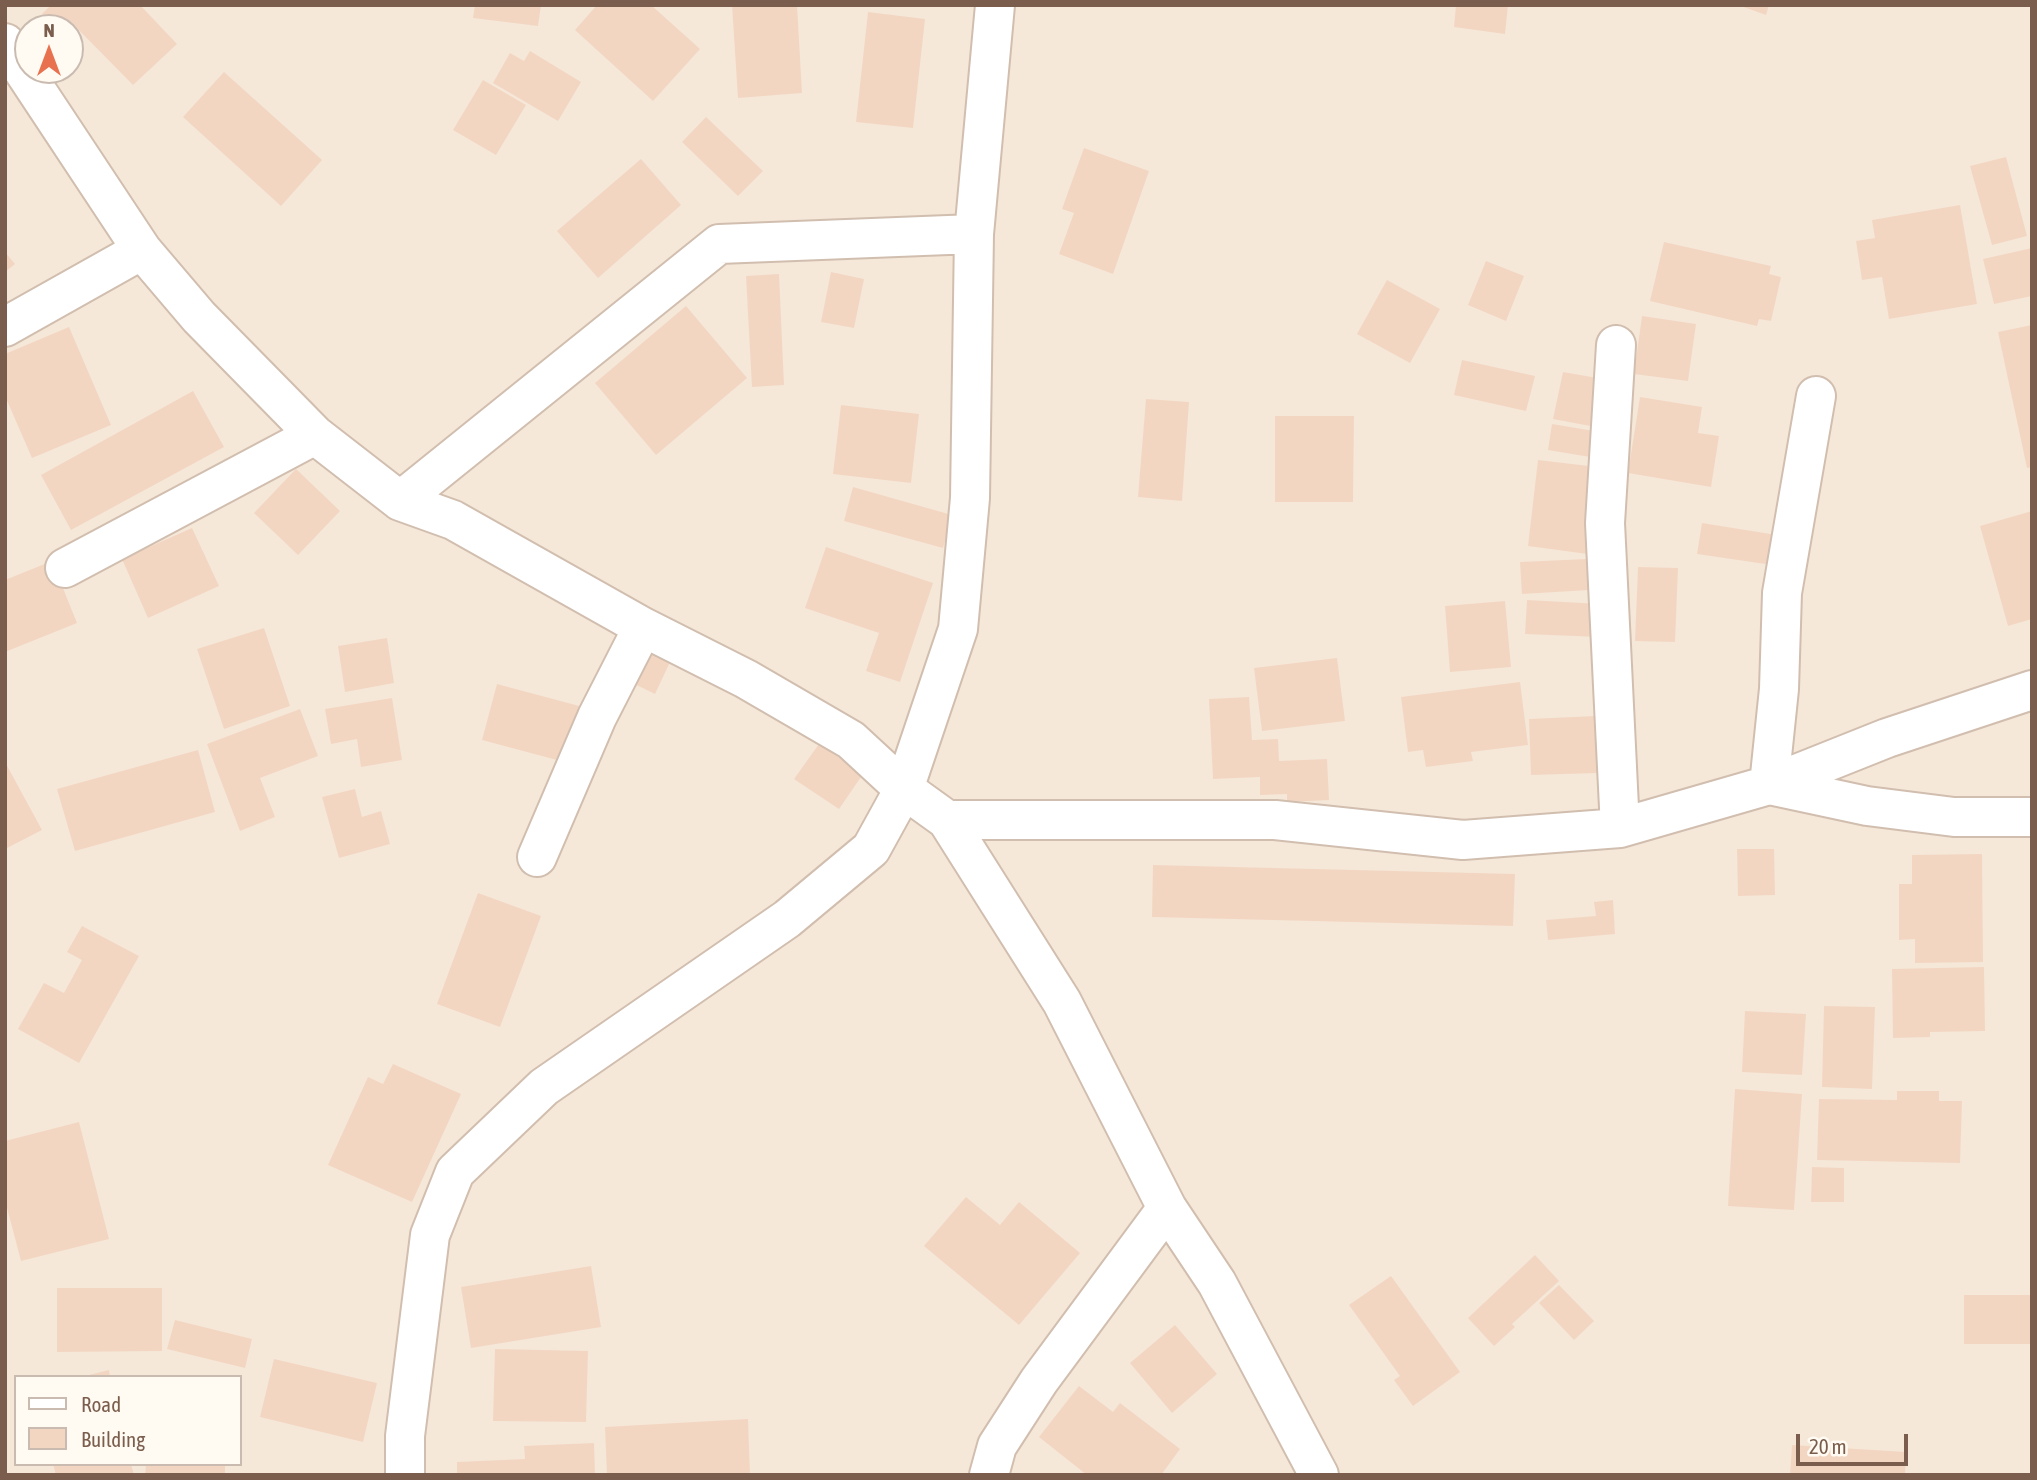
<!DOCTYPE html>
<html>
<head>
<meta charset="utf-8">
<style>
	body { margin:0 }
	#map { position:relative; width:2037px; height:1480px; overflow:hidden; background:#fdf6eb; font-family:"Asap Condensed",sans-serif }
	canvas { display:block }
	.frame { position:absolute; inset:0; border:7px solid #7a5d4c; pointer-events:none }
	.legend { position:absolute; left:14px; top:1375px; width:228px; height:91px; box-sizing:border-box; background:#fffaf2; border:2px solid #cabbb0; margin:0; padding:9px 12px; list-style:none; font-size:21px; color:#7a5d4c }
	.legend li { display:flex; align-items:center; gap:14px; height:35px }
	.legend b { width:35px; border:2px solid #cabbb0 }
	.north { position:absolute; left:14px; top:14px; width:70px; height:70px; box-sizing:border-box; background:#fffaf2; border:2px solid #cabbb0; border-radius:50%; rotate:0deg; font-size:19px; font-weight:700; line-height:28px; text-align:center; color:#7a5d4c }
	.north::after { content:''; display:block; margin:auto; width:24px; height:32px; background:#e8724f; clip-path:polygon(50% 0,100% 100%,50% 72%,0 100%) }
	.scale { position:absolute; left:1796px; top:1434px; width:112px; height:32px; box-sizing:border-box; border:4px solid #7a5d4c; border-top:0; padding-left:9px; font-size:21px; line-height:24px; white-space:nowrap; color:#7a5d4c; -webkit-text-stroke:5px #fffaf2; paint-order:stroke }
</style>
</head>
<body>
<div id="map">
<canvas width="2037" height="1480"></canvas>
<div class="frame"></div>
<ul class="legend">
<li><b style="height:9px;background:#fff"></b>Road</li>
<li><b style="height:19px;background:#f3d6c2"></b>Building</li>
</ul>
<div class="north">N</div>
<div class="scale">20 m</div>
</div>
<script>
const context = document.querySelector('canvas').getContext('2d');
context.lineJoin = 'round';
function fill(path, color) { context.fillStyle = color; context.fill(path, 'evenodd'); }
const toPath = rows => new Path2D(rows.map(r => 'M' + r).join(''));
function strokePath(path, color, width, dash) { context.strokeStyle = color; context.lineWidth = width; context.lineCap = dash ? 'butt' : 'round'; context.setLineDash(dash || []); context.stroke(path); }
fill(toPath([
	[5,5,2032,5,2032,1475,5,1475],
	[28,28,70,28,70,70,28,70],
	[16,1377,240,1377,240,1464,16,1464]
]), '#f5e8d9');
fill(toPath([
	[51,5,140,5,177,44,133,85,71,22,65,28,55,28,42,14],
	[475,5,541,5,538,26,473,18],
	[597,5,651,5,700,49,653,101,575,30],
	[732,5,797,5,802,93,738,98],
	[1456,5,1508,5,1505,34,1454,27],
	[1738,5,1769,5,1766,15],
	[868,12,925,19,913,128,856,122],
	[530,51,581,82,558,121,493,83,510,53,524,61],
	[224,72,322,160,281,206,183,117],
	[483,80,526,105,496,155,453,130],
	[706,117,763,171,738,196,682,142],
	[1084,148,1149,171,1113,274,1059,254,1074,213,1062,209],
	[2006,157,2027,236,1992,245,1970,166],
	[641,159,681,205,598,278,557,231],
	[1960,205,1977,304,1889,319,1882,277,1862,280,1856,241,1875,238,1872,220],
	[1664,242,1771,266,1769,274,1781,277,1771,321,1759,319,1757,326,1650,301],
	[2032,248,2032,296,1994,304,1983,259],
	[5,252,15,264,5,272],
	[1486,261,1524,276,1506,321,1468,305],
	[831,272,864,279,854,328,821,322],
	[779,274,784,385,752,387,746,276],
	[1387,280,1440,309,1410,363,1357,334],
	[686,306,747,378,656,455,595,383],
	[1642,316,1696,324,1688,381,1634,374],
	[2032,325,2032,467,2027,468,1998,332],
	[69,327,111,425,32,458,5,396,5,354],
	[1462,360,1535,376,1526,411,1454,395],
	[1563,372,1609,380,1601,428,1553,419],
	[193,391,224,447,71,530,41,475],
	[1640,397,1702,407,1698,433,1719,436,1711,487,1628,473],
	[1146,399,1189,402,1182,501,1138,497],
	[841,405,919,414,911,483,833,474],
	[1275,416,1354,416,1353,502,1275,502],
	[1552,424,1600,432,1596,458,1548,450],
	[1538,460,1606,468,1595,555,1528,546],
	[296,469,340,511,298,555,254,513],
	[853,487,952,515,943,548,844,521],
	[2032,511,2032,619,2008,626,1980,526],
	[1702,523,1777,535,1772,565,1697,554],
	[192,528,219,586,148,618,122,559],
	[826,547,933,583,900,682,866,671,879,633,805,608],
	[1587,559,1589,590,1522,594,1520,562],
	[52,561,77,623,5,652,5,580],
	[1638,567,1678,568,1675,642,1635,641],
	[1527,600,1601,604,1599,637,1525,634],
	[1505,601,1511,667,1450,672,1445,606],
	[264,628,290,706,224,729,197,649],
	[387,638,394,683,345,692,338,646],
	[643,647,671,660,655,694,626,680],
	[1337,658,1345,721,1262,731,1254,668],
	[1520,682,1528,745,1471,752,1473,761,1426,767,1423,750,1408,752,1401,697],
	[497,684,583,707,568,763,482,740],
	[1249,697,1252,740,1278,739,1279,761,1327,759,1329,800,1287,802,1287,794,1260,795,1260,777,1213,779,1209,699],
	[392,698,402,760,361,767,357,739,331,744,325,709],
	[300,709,318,756,260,778,275,817,240,831,207,744],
	[1595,716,1598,773,1531,775,1529,719],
	[819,744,863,774,839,809,794,779],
	[198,750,215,812,75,851,57,789],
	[5,762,42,830,5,849],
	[355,789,362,817,381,811,390,844,339,858,322,797],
	[1737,849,1774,849,1775,895,1738,896],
	[1982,854,1983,962,1915,963,1915,939,1899,940,1899,884,1912,884,1912,855],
	[1153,865,1515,874,1513,926,1152,917],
	[478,893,541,916,500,1027,437,1004],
	[1613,900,1615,934,1548,940,1546,920,1596,916,1594,902],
	[82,926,139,956,79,1063,18,1029,44,983,64,993,82,960,67,952],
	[1984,967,1985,1031,1930,1032,1930,1037,1893,1038,1892,969],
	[1824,1006,1875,1007,1872,1089,1822,1087],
	[1745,1011,1806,1014,1802,1075,1742,1072],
	[393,1064,461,1094,412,1202,328,1165,368,1077,383,1084],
	[1735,1089,1802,1094,1794,1210,1728,1206],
	[1897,1091,1939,1091,1939,1101,1962,1101,1960,1163,1817,1160,1819,1099,1897,1100],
	[79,1122,109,1239,21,1261,5,1200,5,1141],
	[1812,1167,1844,1168,1844,1202,1811,1202],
	[966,1197,1000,1225,1019,1202,1080,1253,1019,1325,924,1246],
	[1535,1255,1559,1281,1512,1324,1515,1327,1494,1346,1468,1318],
	[591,1266,601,1327,471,1348,461,1287],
	[1391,1276,1460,1372,1413,1406,1394,1380,1400,1376,1349,1305],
	[1559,1285,1594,1321,1574,1340,1539,1303],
	[57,1288,162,1288,162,1351,57,1352],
	[1964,1295,2032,1295,2032,1344,1964,1344],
	[175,1320,252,1339,245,1368,167,1349],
	[1175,1325,1217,1374,1172,1413,1130,1363],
	[495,1349,588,1351,586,1422,493,1421],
	[274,1359,377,1383,363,1442,260,1417],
	[109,1370,110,1377,85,1377,85,1376],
	[1079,1386,1113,1412,1120,1403,1180,1449,1161,1475,1087,1475,1039,1437],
	[748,1419,750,1475,607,1475,605,1427],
	[594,1443,595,1475,457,1475,457,1462,525,1459,524,1446],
	[1792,1445,1906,1452,1905,1475,1790,1475],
	[53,1464,131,1464,134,1475,56,1475],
	[146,1464,225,1464,225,1475,145,1475]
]), '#f3d6c2');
const minor = toPath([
	[5,43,142,250,199,317,315,435,400,501,453,520,643,627,746,679,851,740,904,789,947,820,1062,1002,1167,1208,1217,1283,1319,1475],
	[5,327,142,250],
	[1616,345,1605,523,1620,828],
	[1816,396,1782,593,1779,689,1769,785,1867,806,1954,817,2032,817],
	[400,501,719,244,974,234],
	[65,568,315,435],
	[947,820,1275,820,1463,840,1620,828,1769,785,1887,738,2032,690],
	[537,857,597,717,643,627],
	[405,1475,405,1436,430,1235,455,1172,544,1087,787,919,871,849,904,789,958,629,970,498,974,234,995,5],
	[989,1475,997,1446,1039,1381,1167,1208]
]);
strokePath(minor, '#d1beaf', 42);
strokePath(minor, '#fff', 38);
</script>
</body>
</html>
